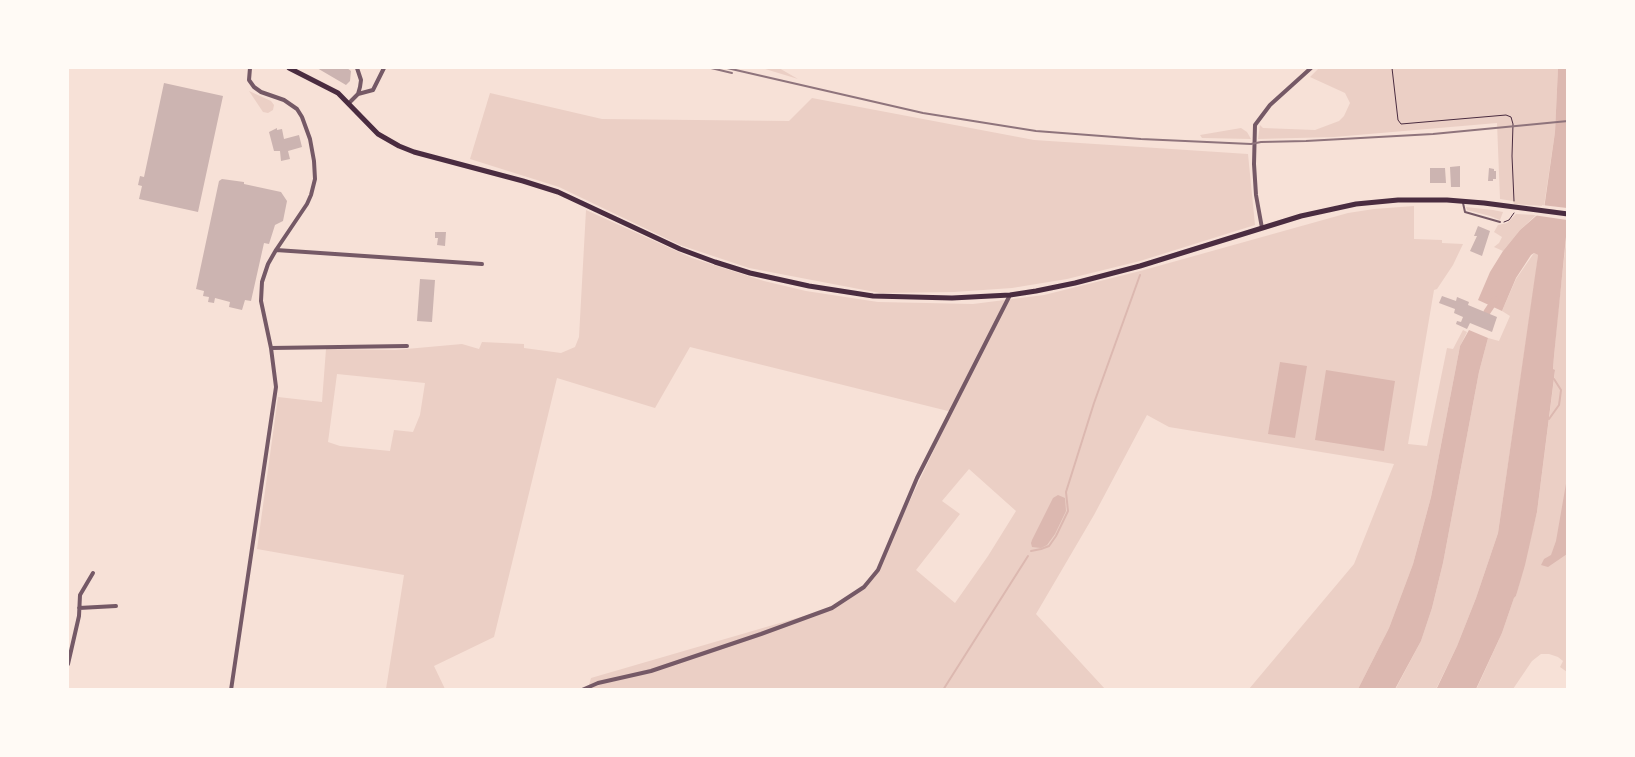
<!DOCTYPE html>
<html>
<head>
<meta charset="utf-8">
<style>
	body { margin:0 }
	#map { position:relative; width:1635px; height:757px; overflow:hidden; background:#f7e1d7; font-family:Rubik,sans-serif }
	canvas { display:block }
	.frame { position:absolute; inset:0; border:69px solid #fffaf5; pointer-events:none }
</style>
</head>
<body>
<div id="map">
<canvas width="1635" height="757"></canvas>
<div class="frame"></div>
</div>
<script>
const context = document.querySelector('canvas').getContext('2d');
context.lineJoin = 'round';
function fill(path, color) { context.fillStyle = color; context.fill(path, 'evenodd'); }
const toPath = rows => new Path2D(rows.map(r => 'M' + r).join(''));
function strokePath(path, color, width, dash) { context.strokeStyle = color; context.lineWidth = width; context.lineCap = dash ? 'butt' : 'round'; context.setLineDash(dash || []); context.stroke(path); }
fill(toPath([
	[762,68,779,68,798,79],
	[1319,68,1558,68,1555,132,1544,206,1514,204,1513,201,1500,199,1497,123,1334,137,1258,139,1260,125,1263,128,1315,130,1339,121,1344,116,1350,103,1345,93,1310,77],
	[249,91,271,101,274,105,273,110,268,113,263,112],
	[490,93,602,119,789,121,812,98,1034,140,1248,154,1255,225,1140,261,1067,279,1012,288,954,292,880,293,749,268,680,245,559,187,470,159],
	[1241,128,1247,132,1251,139,1202,138,1200,135],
	[1414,206,1414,239,1442,240,1442,243,1463,244,1453,265,1437,289,1434,290,1408,444,1427,446,1447,348,1453,349,1463,330,1467,332,1460,346,1431,497,1413,564,1389,628,1358,689,1249,689,1354,564,1394,464,1169,427,1147,415,1094,515,1036,614,1105,689,588,689,591,678,828,609,862,590,877,570,952,412,690,347,655,408,557,378,494,637,434,666,445,689,386,689,404,575,257,549,278,397,322,402,326,349,395,350,462,344,479,349,482,342,524,344,524,348,561,353,575,347,579,337,586,210,692,258,764,281,806,291,878,302,973,304,1044,295,1144,270,1348,213,1374,209],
	[337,374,425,383,420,415,413,432,394,430,390,451,340,446,328,442],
	[969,469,1016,511,988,556,955,603,916,570,960,514,942,501],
	[1466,207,1493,210,1503,212,1500,220,1490,216,1467,210],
	[1516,214,1536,215,1520,230,1503,251,1494,247,1499,243,1502,237,1494,232,1498,225,1507,223],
	[1567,232,1567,672,1560,667,1563,661,1558,657,1549,654,1541,654,1532,661,1513,689,1476,690,1502,633,1514,598,1516,596,1537,512,1555,371,1553,370,1554,356,1558,312],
	[1534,253,1538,255,1536,273,1498,533,1476,598,1457,646,1436,689,1395,690,1421,641,1432,608,1443,563,1479,372,1488,338,1499,341,1510,316,1502,311,1516,279]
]), '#ebcfc5');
fill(toPath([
	[1558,68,1567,68,1567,227,1554,356,1553,369,1555,370,1537,512,1525,565,1516,596,1514,598,1502,633,1476,689,1436,690,1457,646,1476,598,1498,533,1538,255,1534,253,1531,255,1516,278,1502,311,1478,300,1490,272,1503,251,1520,230,1544,209,1555,132],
	[1469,330,1488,338,1479,372,1443,563,1432,608,1421,641,1395,689,1358,689,1389,628,1413,564,1431,497,1460,346],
	[1280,362,1307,366,1295,438,1268,434],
	[1326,370,1395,381,1384,451,1315,440],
	[1567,478,1567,554,1548,567,1541,565,1544,559,1551,555,1556,541],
	[1058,495,1065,498,1066,511,1055,534,1047,545,1041,548,1032,547,1031,543,1032,540,1053,498]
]), '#dcb8b0');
fill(toPath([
	[1542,205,1567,208,1567,220,1533,215,1542,208]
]), '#f7e1d7');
strokePath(toPath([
	[1549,419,1559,405,1560,398,1561,390,1554,379],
	[1031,551,1041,549,1049,546,1056,536,1068,511,1066,492,1094,403,1140,275],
	[943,690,1028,556]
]), '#dcb8b0', 2);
strokePath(toPath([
	[1487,312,1495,300]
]), '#dcb8b0', 7);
fill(toPath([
	[317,68,347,68,351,71,350,81,346,85],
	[164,83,223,96,198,212,139,199,142,186,138,185,140,176,144,177],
	[277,128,277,130,282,129,284,139,299,135,302,147,288,151,290,159,281,161,280,151,274,151,269,132],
	[1460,166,1460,187,1451,187,1450,167],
	[1430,168,1445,168,1446,183,1430,183],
	[1489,168,1494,169,1494,171,1496,171,1496,179,1493,179,1493,181,1488,181],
	[222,179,244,182,244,184,281,192,287,201,283,221,275,225,269,244,264,243,251,301,245,300,242,310,229,307,230,302,215,298,214,303,208,302,209,297,203,296,204,291,196,289,219,181],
	[1478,226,1490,231,1482,256,1470,251,1477,236,1474,236],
	[435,232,446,232,445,246,437,245,438,238,435,238],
	[420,279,435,280,432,322,417,321],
	[1442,296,1456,301,1457,297,1469,302,1468,305,1497,317,1492,332,1470,323,1467,329,1456,324,1457,321,1461,322,1463,317,1454,313,1455,309,1439,303]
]), '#ccb4b1');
strokePath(toPath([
	[1392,68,1398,120,1401,124,1506,115,1511,117,1513,124,1512,156,1514,201],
	[1504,222,1509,220,1514,213]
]), '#4a2c40', 1);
strokePath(toPath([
	[1463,203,1465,212,1500,222]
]), '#755966', 2);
strokePath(toPath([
	[358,94,373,90,384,68],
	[349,103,358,94,360,87,361,80,357,68],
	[1262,228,1256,195,1254,164,1255,125,1270,105,1311,68],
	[276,250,482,264],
	[271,348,407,346],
	[79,608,116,606],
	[68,664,79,616,80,595,93,573],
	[231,690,276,387,271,348,261,301,262,282,268,264,276,250,307,204,311,195,315,179,314,161,310,139,302,117,297,109,284,100,261,92,254,87,249,80,250,68],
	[582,690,598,683,651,671,761,634,832,608,864,587,878,570,917,478,1010,295]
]), '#755966', 4);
strokePath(toPath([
	[289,68,338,93,378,134,399,146,414,152,523,181,558,192,680,249,715,262,750,273,809,286,873,296,952,298,1010,295,1036,291,1075,283,1140,266,1301,216,1356,204,1398,200,1447,200,1484,203,1568,214]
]), '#4a2c40', 5);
strokePath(toPath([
	[711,68,732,73],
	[727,68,923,113,1036,131,1141,139,1251,144,1261,142,1306,141,1433,134,1568,121]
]), '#8f747c', 2);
</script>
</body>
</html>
